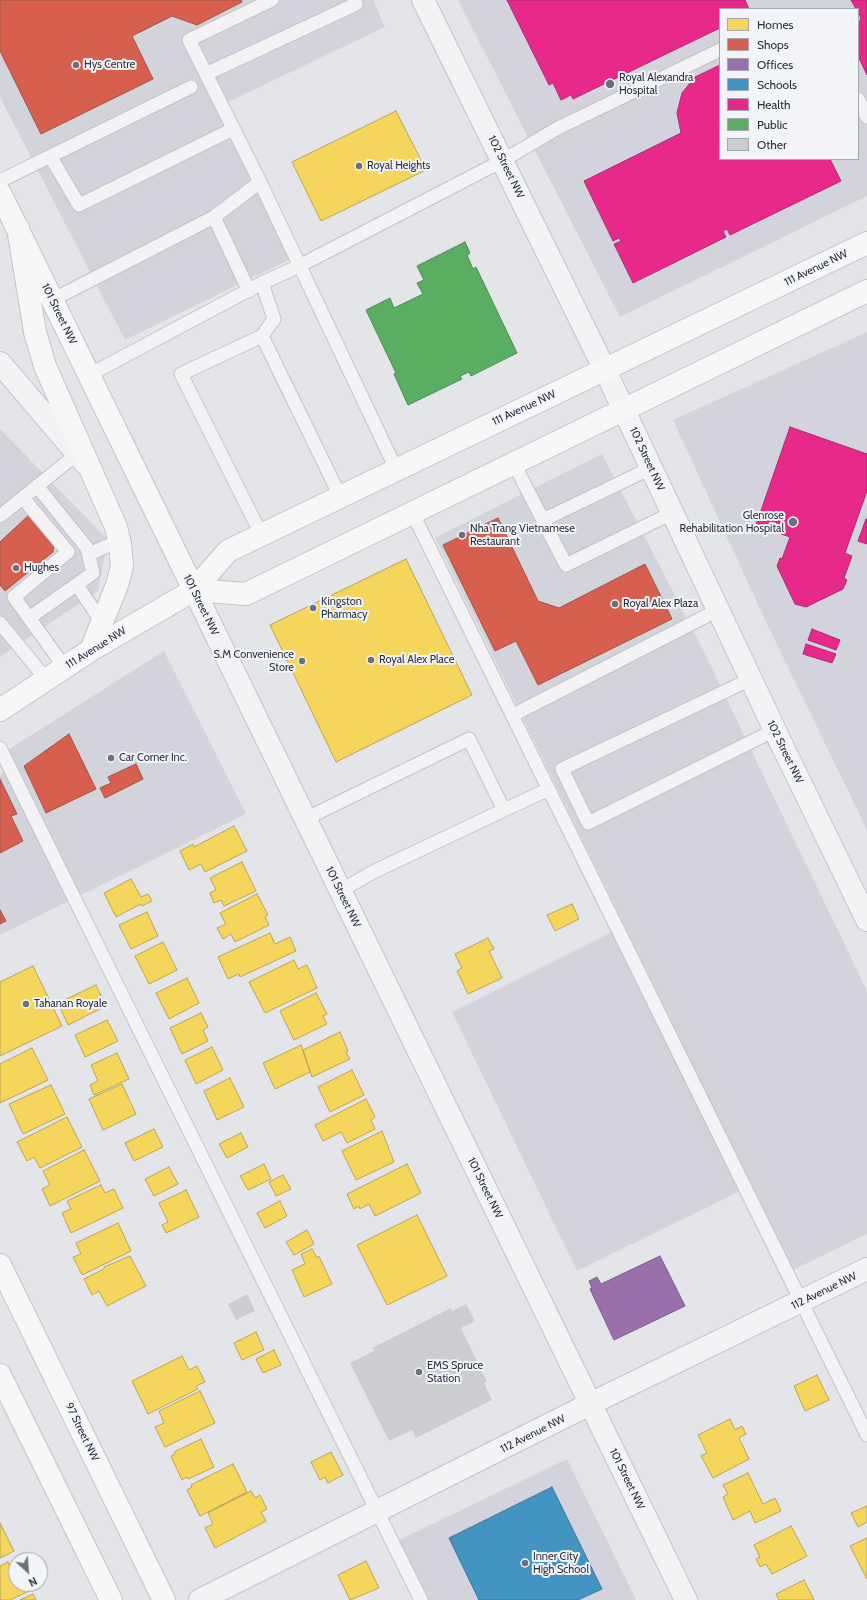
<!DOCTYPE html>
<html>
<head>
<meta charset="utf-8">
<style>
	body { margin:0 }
	#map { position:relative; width:867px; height:1600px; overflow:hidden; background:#e4e5e9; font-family:Cabin,sans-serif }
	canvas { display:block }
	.legend { position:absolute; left:719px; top:8px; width:140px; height:152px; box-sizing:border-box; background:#f2f4f7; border:1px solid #a3a6ae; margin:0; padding:5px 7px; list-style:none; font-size:12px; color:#2c3140 }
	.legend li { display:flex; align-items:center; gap:8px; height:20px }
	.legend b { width:20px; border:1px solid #a3a6ae }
	.north { position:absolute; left:8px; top:1552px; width:40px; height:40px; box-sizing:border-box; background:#f2f4f7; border:1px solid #a3a6ae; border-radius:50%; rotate:154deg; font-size:11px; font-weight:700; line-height:16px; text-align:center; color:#2c3140 }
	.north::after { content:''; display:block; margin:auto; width:14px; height:18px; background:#6c707b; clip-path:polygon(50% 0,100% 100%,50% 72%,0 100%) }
</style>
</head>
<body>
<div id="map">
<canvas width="867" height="1600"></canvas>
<ul class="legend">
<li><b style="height:11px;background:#f6d55c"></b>Homes</li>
<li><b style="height:11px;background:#d6604d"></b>Shops</li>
<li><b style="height:11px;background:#9970ab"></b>Offices</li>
<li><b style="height:11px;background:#4393c3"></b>Schools</li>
<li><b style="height:11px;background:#e7298a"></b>Health</li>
<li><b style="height:11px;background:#5aae61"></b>Public</li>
<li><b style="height:11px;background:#cccdd1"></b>Other</li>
</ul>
<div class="north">N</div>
</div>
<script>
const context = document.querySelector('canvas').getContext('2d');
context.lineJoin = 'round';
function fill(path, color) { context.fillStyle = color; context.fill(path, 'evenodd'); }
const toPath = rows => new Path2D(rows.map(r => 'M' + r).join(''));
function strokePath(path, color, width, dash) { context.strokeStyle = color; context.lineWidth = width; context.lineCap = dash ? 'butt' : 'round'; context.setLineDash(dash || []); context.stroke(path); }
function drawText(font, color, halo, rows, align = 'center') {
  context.font = font + ' Cabin,sans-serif'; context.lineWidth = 4; context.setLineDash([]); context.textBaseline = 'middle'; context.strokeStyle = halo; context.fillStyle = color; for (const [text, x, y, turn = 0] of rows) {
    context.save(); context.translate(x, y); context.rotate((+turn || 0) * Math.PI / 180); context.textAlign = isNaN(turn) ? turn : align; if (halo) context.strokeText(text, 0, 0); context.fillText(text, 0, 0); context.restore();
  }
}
fill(toPath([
	[0,0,373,0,385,27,226,103,299,255,125,340,0,97],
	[458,0,867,0,867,196,620,317],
	[720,9,858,9,858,159,720,159],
	[867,332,867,830,767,624,673,420],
	[0,429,108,540,98,591,0,657],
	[602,454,705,654,867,991,867,1234,793,1270,435,538],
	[164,651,246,814,0,935,0,775,4,772,0,764,0,755],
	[614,931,740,1191,577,1271,452,1012],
	[567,1459,636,1600,427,1600,397,1541]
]), '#d3d4db');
const homes = toPath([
	[396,111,426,170,321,221,292,162,396,111],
	[406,559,472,695,336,762,270,625,406,559],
	[234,826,247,851,205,872,201,864,189,870,180,851,193,844,194,847,234,826],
	[242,862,256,891,224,906,221,900,214,903,210,893,216,890,210,878,242,862],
	[131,879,141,897,148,894,152,901,142,906,141,904,116,917,104,893,131,879],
	[257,894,268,915,265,917,269,925,235,942,231,934,223,939,217,928,226,924,220,913,257,894],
	[572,904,579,919,555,931,547,915,572,904],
	[147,912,158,936,131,949,119,925,147,912],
	[270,933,275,944,290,937,296,951,240,977,239,974,228,979,218,957,270,933],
	[488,938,494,949,489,951,502,978,468,994,457,971,462,968,455,954,488,938],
	[163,942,177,970,149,984,135,956,163,942],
	[294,960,298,969,307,965,317,988,265,1013,249,982,294,960],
	[33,966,62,1026,0,1056,0,982,33,966],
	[187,978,199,1003,169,1019,156,993,187,978],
	[96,985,106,1006,68,1025,58,1003,96,985],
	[316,993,327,1014,323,1016,327,1024,294,1040,280,1011,316,993],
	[201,1013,208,1027,203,1030,208,1041,182,1054,170,1028,201,1013],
	[107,1020,118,1041,85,1057,75,1035,107,1020],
	[340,1032,348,1051,346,1052,350,1059,312,1077,303,1050,340,1032],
	[301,1045,310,1072,275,1089,263,1063,301,1045],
	[212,1047,223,1070,196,1084,185,1060,212,1047],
	[32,1048,48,1080,0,1103,0,1064,32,1048],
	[117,1053,129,1079,94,1095,90,1085,98,1081,91,1065,117,1053],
	[352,1070,364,1095,330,1112,318,1087,352,1070],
	[230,1078,244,1107,217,1120,204,1091,230,1078],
	[122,1084,136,1114,103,1130,89,1099,122,1084],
	[51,1085,65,1114,23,1134,9,1104,51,1085],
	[366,1099,375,1117,371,1120,375,1129,347,1143,341,1132,323,1141,315,1125,366,1099],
	[67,1117,82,1147,40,1168,34,1157,27,1161,17,1142,67,1117],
	[154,1129,163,1147,134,1161,125,1143,154,1129],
	[382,1131,394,1162,356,1180,342,1151,382,1131],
	[241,1133,248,1147,227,1158,219,1144,241,1133],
	[84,1150,100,1181,50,1206,42,1189,50,1185,43,1171,84,1150],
	[264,1164,271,1179,248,1190,240,1176,264,1164],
	[407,1164,421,1193,375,1216,369,1204,360,1209,359,1206,354,1209,347,1194,407,1164],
	[169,1167,178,1184,154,1196,145,1179,169,1167],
	[283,1175,291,1189,276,1196,269,1182,283,1175],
	[101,1185,105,1193,114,1189,123,1208,71,1233,62,1213,71,1209,67,1201,101,1185],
	[186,1190,199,1217,166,1233,162,1225,168,1222,159,1203,186,1190],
	[280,1201,287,1216,265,1228,257,1213,280,1201],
	[417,1215,447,1276,387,1305,357,1245,417,1215],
	[118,1223,131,1251,82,1275,73,1257,81,1254,76,1243,118,1223],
	[307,1230,314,1244,294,1255,286,1242,307,1230],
	[312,1249,317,1258,319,1256,332,1284,304,1297,292,1270,305,1264,301,1254,312,1249],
	[130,1256,146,1286,107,1306,99,1291,92,1295,84,1279,104,1269,104,1267,130,1256],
	[256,1332,264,1350,242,1360,234,1343,256,1332],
	[274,1350,281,1365,263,1373,256,1359,274,1350],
	[182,1356,189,1370,197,1366,205,1382,196,1386,198,1389,148,1414,132,1381,182,1356],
	[817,1375,829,1400,805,1411,794,1386,817,1375],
	[200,1391,215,1423,165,1447,155,1427,164,1423,159,1411,200,1391],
	[730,1419,735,1430,742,1426,746,1434,739,1438,749,1459,713,1478,701,1456,707,1453,698,1435,730,1419],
	[201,1439,214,1467,188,1479,187,1477,182,1480,171,1456,175,1454,174,1452,201,1439],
	[331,1452,343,1475,328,1483,325,1477,320,1480,311,1462,331,1452],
	[233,1464,247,1492,200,1516,187,1490,192,1487,191,1485,233,1464],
	[748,1473,763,1504,775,1498,781,1511,755,1523,750,1511,733,1520,723,1497,728,1494,723,1485,748,1473],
	[251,1491,255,1498,260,1495,267,1509,261,1512,266,1521,215,1548,205,1528,213,1524,208,1513,251,1491],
	[867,1506,867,1522,858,1527,851,1513,867,1506],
	[0,1523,14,1551,0,1558,0,1523],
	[791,1526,807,1556,772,1574,766,1564,760,1567,756,1559,760,1557,754,1545,791,1526],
	[867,1538,867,1579,850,1546,867,1538],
	[366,1561,379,1588,350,1600,338,1575,366,1561],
	[8,1562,14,1574,16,1573,16,1584,28,1584,31,1590,10,1600,0,1600,0,1566,8,1562],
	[804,1580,814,1600,779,1600,776,1594,804,1580],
	[33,1594,36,1600,20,1600,33,1594]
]);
fill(homes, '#f6d55c');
strokePath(homes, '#b9a454', 1);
const shops = toPath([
	[0,0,241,0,242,2,197,25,172,16,132,36,153,79,41,134,0,51,0,0],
	[30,514,54,543,53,552,5,591,0,585,0,542,30,514],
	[498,518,538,601,559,608,645,564,672,619,538,685,516,641,495,651,443,545,498,518],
	[69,734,96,789,46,813,24,766,69,734],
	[136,764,143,779,105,798,100,788,111,783,108,777,136,764],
	[0,779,17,814,11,816,23,841,0,853,0,779],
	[0,910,6,921,0,924,0,910]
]);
fill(shops, '#d6604d');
strokePath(shops, '#a35249', 1);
const offices = toPath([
	[660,1256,685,1306,614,1340,590,1289,592,1288,589,1281,597,1277,601,1284,660,1256]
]);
fill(offices, '#9970ab');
strokePath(offices, '#785d8b', 1);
const schools = toPath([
	[552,1487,602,1589,578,1600,479,1600,449,1538,552,1487]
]);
fill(schools, '#4393c3');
strokePath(schools, '#3c769c', 1);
const health = toPath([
	[507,0,745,0,749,9,720,9,720,28,573,99,571,95,561,100,553,83,549,85,507,0],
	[851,0,867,0,867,75,858,56,858,22,861,20,858,9,856,9,851,0],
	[720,65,720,159,830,159,841,181,730,235,727,229,723,231,726,237,633,283,614,244,621,241,619,238,613,241,584,181,681,133,677,113,682,93,695,77,720,65],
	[790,427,867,454,867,491,845,553,852,556,844,578,847,580,843,589,806,607,795,604,777,566,780,558,782,559,790,537,756,525,790,427],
	[866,519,867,520,867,544,858,541,866,519],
	[812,629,840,640,836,650,808,640,812,629],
	[806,644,836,654,832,663,803,654,806,644]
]);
fill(health, '#e7298a');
strokePath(health, '#af2b74', 1);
const public = toPath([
	[465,242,470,253,467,255,473,269,476,267,517,353,471,376,469,372,460,376,462,379,408,405,394,374,396,373,366,310,390,298,394,308,423,294,417,283,424,280,417,266,465,242]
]);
fill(public, '#5aae61');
strokePath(public, '#4c8857', 1);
fill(toPath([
	[247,1294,255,1311,236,1320,228,1304],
	[466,1304,475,1321,461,1328,487,1382,484,1383,492,1400,416,1438,412,1430,389,1441,350,1363,374,1351,372,1348,451,1308,452,1311]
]), '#cccdd1');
const service = toPath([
	[272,0,189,40,260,182,396,469],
	[206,74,356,4,354,0],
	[858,99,867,117],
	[50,156,79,205,233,129],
	[0,181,191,87],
	[214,217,260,182],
	[52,300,214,217,249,291],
	[262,336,274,319,262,283],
	[89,375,262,283,299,266,502,161,558,128,720,50],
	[513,462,566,565,672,513],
	[23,498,68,552,14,597,65,668],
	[412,512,867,1435],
	[0,516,77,454],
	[543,520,651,468],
	[261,534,181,374,262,336,340,496],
	[89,554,119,541],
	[77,585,101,621],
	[29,618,93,573,87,548,37,486],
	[0,623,46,679],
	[751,679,562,769,588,823,775,730],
	[513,715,718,610],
	[0,748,421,1600],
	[504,810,549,789],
	[305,819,469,739,504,810,373,872,340,891]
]);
const minor = toPath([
	[423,0,605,370,780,741,867,920],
	[0,363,86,464],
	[200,1600,590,1404,867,1269]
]);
const tertiary = toPath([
	[194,590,686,1600]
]);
const secondary = toPath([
	[0,193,194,590],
	[18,228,35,332,45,366,116,527,120,544,122,566,117,585,91,650],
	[194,590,246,594,867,291],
	[0,710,91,650,194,590,228,551,867,243],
	[0,1265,164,1600],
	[0,1375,111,1600]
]);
strokePath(service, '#c2c3c7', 15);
strokePath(minor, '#c2c3c7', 24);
strokePath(tertiary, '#c2c3c7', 24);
strokePath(secondary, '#c2c3c7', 24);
strokePath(service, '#f3f3f5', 13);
strokePath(minor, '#f3f3f5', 22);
strokePath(tertiary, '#f3f3f5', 22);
strokePath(secondary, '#f7f7f7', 22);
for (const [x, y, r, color] of [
	[76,65,4,"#6c707b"],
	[610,84,5,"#6c707b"],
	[359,166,4,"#6c707b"],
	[793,522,5,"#6c707b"],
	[462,535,4,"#6c707b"],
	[16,568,4,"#6c707b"],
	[615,604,4,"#6c707b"],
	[313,608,4,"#6c707b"],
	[371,660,4,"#6c707b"],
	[302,661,4,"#6c707b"],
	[111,758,4,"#6c707b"],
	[26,1004,4,"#6c707b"],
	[419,1372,4,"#6c707b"],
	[525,1563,4,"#6c707b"]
]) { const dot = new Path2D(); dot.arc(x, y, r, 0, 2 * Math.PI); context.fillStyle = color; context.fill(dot); strokePath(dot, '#f2f4f7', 1.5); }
drawText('11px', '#2c3140', '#f2f4f7', [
	["Hys Centre",84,65],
	["Royal Alexandra",619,78],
	["Hospital",619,91],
	["Royal Heights",367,166],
	["Glenrose",784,516,"right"],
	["Rehabilitation Hospital",784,529,"right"],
	["Nha Trang Vietnamese",470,529],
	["Restaurant",470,542],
	["Hughes",24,568],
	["Kingston",321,602],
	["Pharmacy",321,615],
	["Royal Alex Plaza",623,604],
	["S.M Convenience",294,655,"right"],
	["Store",294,668,"right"],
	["Royal Alex Place",379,660],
	["Car Corner Inc.",119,758],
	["Tahanan Royale",34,1004],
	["EMS Spruce",427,1366],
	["Station",427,1379],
	["Inner City",533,1557],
	["High School",533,1570]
], 'left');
drawText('11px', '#2c3140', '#f2f4f7', [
	["102 Street NW",506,167,64],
	["111 Avenue NW",816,268,-26],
	["101 Street NW",59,314,64],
	["111 Avenue NW",524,408,-25],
	["102 Street NW",647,459,65],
	["101 Street NW",201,605,64],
	["111 Avenue NW",96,648,-32],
	["102 Street NW",785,752,64],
	["101 Street NW",343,897,64],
	["101 Street NW",485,1188,64],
	["112 Avenue NW",824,1291,-26],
	["97 Street NW",82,1432,64],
	["112 Avenue NW",533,1434,-27],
	["101 Street NW",627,1479,64]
]);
</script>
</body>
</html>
